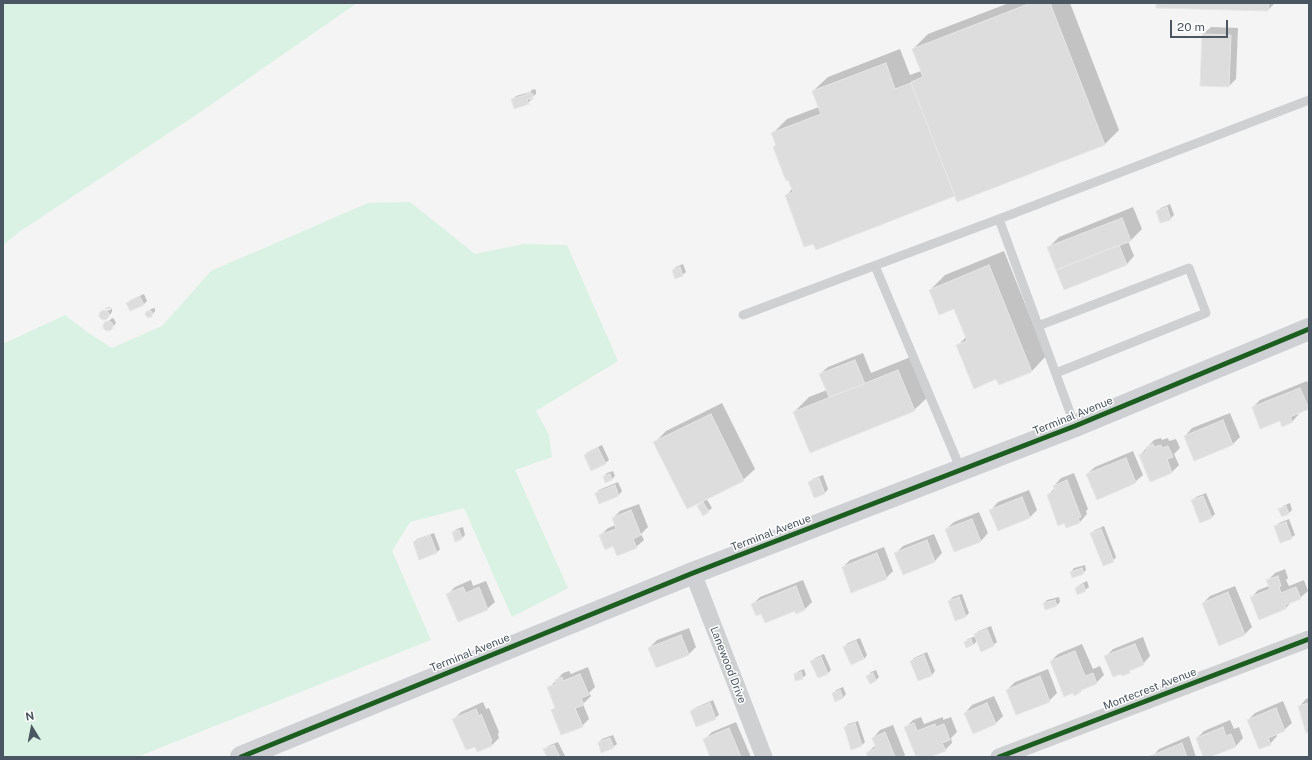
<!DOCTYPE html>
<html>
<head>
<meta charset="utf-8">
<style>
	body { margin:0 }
	#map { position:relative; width:1312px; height:760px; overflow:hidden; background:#f4f4f4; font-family:"Public Sans",sans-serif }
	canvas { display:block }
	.frame { position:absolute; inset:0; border:4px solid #4a5661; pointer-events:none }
	.north { position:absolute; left:12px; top:708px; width:40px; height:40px; -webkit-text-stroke:3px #fff; paint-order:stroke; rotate:350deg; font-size:11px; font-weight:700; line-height:16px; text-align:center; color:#4a5661 }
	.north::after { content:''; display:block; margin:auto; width:14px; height:18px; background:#4a5661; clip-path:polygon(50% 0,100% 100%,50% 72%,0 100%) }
	.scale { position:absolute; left:1170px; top:20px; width:58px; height:18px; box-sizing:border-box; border:2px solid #4a5661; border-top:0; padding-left:5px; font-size:12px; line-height:14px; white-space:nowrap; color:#4a5661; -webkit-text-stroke:3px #fff; paint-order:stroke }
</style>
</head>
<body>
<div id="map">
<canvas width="1312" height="760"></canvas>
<div class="frame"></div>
<div class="north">N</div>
<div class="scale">20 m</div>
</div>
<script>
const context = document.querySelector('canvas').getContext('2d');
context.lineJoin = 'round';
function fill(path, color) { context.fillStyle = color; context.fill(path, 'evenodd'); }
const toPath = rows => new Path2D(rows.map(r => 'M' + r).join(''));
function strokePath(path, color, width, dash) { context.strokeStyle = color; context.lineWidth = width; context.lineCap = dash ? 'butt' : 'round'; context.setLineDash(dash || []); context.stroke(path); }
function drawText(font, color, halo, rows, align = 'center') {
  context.font = font + ' "Public Sans",sans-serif'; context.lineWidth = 3; context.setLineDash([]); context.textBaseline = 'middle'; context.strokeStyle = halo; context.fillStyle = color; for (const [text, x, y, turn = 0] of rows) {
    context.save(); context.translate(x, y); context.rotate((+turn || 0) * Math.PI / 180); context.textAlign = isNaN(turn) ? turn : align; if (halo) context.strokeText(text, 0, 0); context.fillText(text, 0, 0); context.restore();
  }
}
fill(toPath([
	[3,3,357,3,196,115,19,232,3,245],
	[410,202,475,254,524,244,567,245,618,361,536,411,549,435,552,457,515,470,568,588,512,617,464,508,410,522,392,551,431,640,137,757,3,757,3,344,65,315,87,332,112,348,162,326,211,271,368,203]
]), '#d9f2e3');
fill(toPath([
	[1009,3,1070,3,1119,130,1104,145,955,195,786,196,792,189,772,134,787,119,819,107,813,91,828,77,900,49,910,75,921,71,913,49,928,34],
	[1157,3,1275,3,1268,10],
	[1211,27,1238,28,1236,79,1229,86,1203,34],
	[533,89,536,90,536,94,531,98,532,99,528,103,512,100,516,96,530,92],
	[1170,204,1174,215,1170,219,1157,211,1161,208],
	[1133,207,1142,229,1131,240,1128,241,1134,256,1127,264,1064,288,1048,248,1059,237],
	[1004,251,1046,356,1032,371,997,378,957,346,966,337,954,308,930,290,945,275],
	[683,264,686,272,682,275,673,270,676,267],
	[144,294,147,301,144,304,131,310,127,304,131,300],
	[109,307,112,309,112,312,107,318,102,318,100,314,103,311,111,310,110,308,104,309],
	[155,308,155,311,152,315,150,316,147,314,151,309],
	[112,318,114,319,116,323,110,330,107,330,104,329,104,326],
	[863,353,871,373,913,356,929,396,914,410,794,412,809,397,827,390,820,374,828,367],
	[1307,381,1309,385,1309,407,1299,412,1299,414,1292,422,1280,420,1253,407,1260,400],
	[722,403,755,469,743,480,706,498,712,508,708,511,698,506,704,500,655,442,666,431],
	[1230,413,1240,437,1233,444,1195,460,1185,436,1192,428],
	[1161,438,1162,440,1168,438,1169,441,1176,439,1180,448,1174,454,1179,465,1172,472,1140,455,1154,440],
	[602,445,609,460,605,463,585,455,588,452],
	[1133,451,1143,475,1135,482,1087,474,1095,467],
	[613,471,615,476,612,479,604,476,607,473],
	[1074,473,1088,509,1086,511,1087,514,1080,522,1067,527,1048,495,1055,488,1054,486,1061,478],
	[823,475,828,489,825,493,815,496,809,483,813,479],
	[618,482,622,491,619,495,600,503,596,494,599,490],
	[1029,490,1037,510,1030,517,999,530,991,510,998,502],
	[1206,493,1215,514,1211,518,1192,501,1196,497],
	[1290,503,1292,510,1289,513,1282,516,1280,510,1283,506],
	[639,504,648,527,641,534,644,540,636,547,613,545,600,536,608,528,616,525,613,518,620,511],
	[979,512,988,533,981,541,955,551,946,529,954,522],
	[1289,519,1295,535,1291,538,1275,527,1279,523],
	[1104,526,1116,557,1113,561,1091,533,1095,530],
	[463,527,465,535,461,539,453,532,457,529],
	[434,533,440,549,437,552,414,542,417,539],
	[934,534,942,553,935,561,904,574,895,554,903,546],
	[884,547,893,571,886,578,843,567,850,560],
	[1085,565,1086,570,1083,573,1071,572,1074,568],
	[1285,569,1288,578,1286,580,1289,586,1304,580,1308,591,1300,598,1292,601,1286,608,1259,618,1251,598,1258,590,1269,586,1267,581,1275,573],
	[471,580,473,586,486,581,495,602,487,609,448,594,455,587],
	[803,580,812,602,805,609,796,613,795,610,762,613,752,605,760,597],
	[1087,581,1089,587,1085,590,1076,588,1079,585],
	[1235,586,1252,627,1244,635,1203,603,1210,596],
	[962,594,969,613,966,616,949,601,953,597],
	[1059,597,1060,602,1057,605,1044,603,1047,600],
	[991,626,997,642,993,645,978,640,973,645,965,642,968,639,976,636,975,634,979,631],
	[689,628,696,647,689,654,649,648,657,640],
	[1143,637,1150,656,1143,664,1134,667,1129,672,1105,657,1113,649],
	[860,638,867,655,864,659,844,647,848,643],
	[1082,644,1093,669,1100,666,1104,675,1096,683,1085,687,1080,692,1075,694,1051,661,1058,654],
	[927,652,935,671,932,675,919,680,911,661,914,658],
	[824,654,831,670,828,673,812,661,815,658],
	[588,667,595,687,589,693,591,696,583,704,589,719,582,726,552,710,556,707,549,688,563,673,569,671,571,674],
	[804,669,806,675,802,678,795,674,799,671],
	[1048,669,1057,693,1049,701,1007,690,1015,682],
	[876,670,879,677,876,680,870,683,868,676,871,672],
	[843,687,846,694,843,698,833,694,836,690],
	[994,696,1003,716,995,724,965,713,972,705],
	[1309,698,1309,731,1299,707,1306,699],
	[713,700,719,715,715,718,691,711,695,708],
	[1283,701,1292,723,1284,730,1276,734,1277,736,1270,744,1248,720,1255,713],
	[483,702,486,709,489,708,499,732,498,734,499,738,492,745,478,751,475,745,454,719,461,712],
	[921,717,924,724,943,717,943,720,951,717,957,732,951,738,952,743,945,750,928,757,917,757,906,727,913,720],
	[1230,720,1234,729,1239,727,1243,738,1236,746,1204,757,1197,738,1204,731],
	[858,721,865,742,862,745,852,748,845,727,848,724],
	[736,722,751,757,711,757,704,740,712,732],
	[893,725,905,755,903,757,869,757,867,753,876,745,873,738,880,730],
	[613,735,617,744,613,747,599,742,602,739],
	[1189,736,1196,757,1152,757,1159,749],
	[558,742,565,756,548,757,545,750,548,746]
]), '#0003');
const building = toPath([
	[1031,3,1050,3,1105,145,957,202,911,82,923,77,912,49,1031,3],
	[1156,3,1269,3,1268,11,1156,8,1156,3],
	[1202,34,1231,35,1229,87,1200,86,1202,34],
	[886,63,895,89,911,83,955,196,816,250,813,244,804,247,785,195,793,192,788,180,786,181,773,147,776,145,771,133,821,114,812,91,886,63],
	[529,92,533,94,533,99,527,99,529,104,514,109,511,99,525,95,529,92],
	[1167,207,1171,220,1160,223,1156,211,1167,207],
	[1122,218,1131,241,1056,270,1047,247,1122,218],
	[1119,245,1127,265,1064,290,1056,270,1119,245],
	[989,265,1032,372,999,385,996,379,974,389,956,345,967,341,954,309,939,315,929,290,989,265],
	[680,267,683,276,675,279,672,270,680,267],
	[140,297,144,305,130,311,126,303,140,297],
	'99 315a5 5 0 1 1 10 0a5 5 0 1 1-10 0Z',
	'145.5 314a3.5 3.5 0 1 1 7 0a3.5 3.5 0 1 1-7 0Z',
	'103 326a5 5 0 1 1 10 0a5 5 0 1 1-10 0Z',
	[855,360,865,384,829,397,819,374,855,360],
	[898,370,915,411,810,453,793,412,898,370],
	[1300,388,1309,409,1290,417,1293,422,1282,427,1280,421,1260,429,1252,407,1300,388],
	[711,414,744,481,687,509,653,442,711,414],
	[1223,420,1233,445,1194,461,1184,436,1223,420],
	[1153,444,1154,447,1161,445,1162,448,1168,446,1173,457,1167,459,1172,473,1150,482,1139,455,1147,451,1146,447,1153,444],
	[598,448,606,464,591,471,584,455,598,448],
	[1126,458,1136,483,1097,500,1086,474,1126,458],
	[610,474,612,480,605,483,603,476,610,474],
	[819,478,825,494,814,498,808,482,819,478],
	[1067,480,1081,517,1078,518,1080,523,1066,528,1064,523,1058,526,1047,495,1055,491,1053,486,1067,480],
	[615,485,619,496,599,504,595,493,615,485],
	[1203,496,1212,518,1200,523,1191,500,1203,496],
	[1022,497,1030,518,998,531,989,510,1022,497],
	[703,502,709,512,703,516,697,506,703,502],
	[1286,506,1289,514,1282,517,1278,509,1286,506],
	[631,510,641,535,633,539,637,548,617,556,613,546,605,550,599,535,616,529,612,518,631,510],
	[972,519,981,542,954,552,945,529,972,519],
	[1286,522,1292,539,1280,543,1274,526,1286,522],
	[1101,529,1114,562,1103,566,1090,533,1101,529],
	[459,530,462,539,455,542,452,532,459,530],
	[430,535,437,553,419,560,413,542,430,535],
	[927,540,935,562,903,575,894,553,927,540],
	[877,553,887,579,851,593,842,567,877,553],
	[1082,568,1084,574,1072,578,1070,572,1082,568],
	[1278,576,1281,586,1279,587,1281,593,1296,587,1301,599,1285,605,1286,609,1259,620,1250,597,1270,589,1266,580,1278,576],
	[1083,584,1086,591,1077,595,1075,588,1083,584],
	[796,586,805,610,796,614,795,611,765,623,761,614,756,616,751,604,796,586],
	[463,587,466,593,479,587,488,610,458,622,446,594,463,587],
	[1228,592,1245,635,1219,646,1202,603,1228,592],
	[959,597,966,617,955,621,948,601,959,597],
	[1055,600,1057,606,1045,610,1043,603,1055,600],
	[987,629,994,646,981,652,974,634,987,629],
	[681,635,689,655,656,668,648,648,681,635],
	[971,639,973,645,966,648,964,642,971,639],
	[856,641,864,659,851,665,843,647,856,641],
	[1135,644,1144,665,1129,671,1130,673,1122,676,1121,674,1113,677,1104,656,1135,644],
	[1075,651,1085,676,1093,673,1097,684,1079,691,1080,693,1074,696,1073,693,1064,697,1050,661,1075,651],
	[924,655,932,676,918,681,910,661,924,655],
	[821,657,828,674,818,678,810,661,821,657],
	[801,672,803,679,795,681,794,674,801,672],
	[873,673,876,681,870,684,866,676,873,673],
	[580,674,589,695,581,698,584,705,575,708,583,727,561,735,551,710,555,708,547,687,556,684,555,680,562,677,563,681,580,674],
	[1040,676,1050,702,1016,715,1006,690,1040,676],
	[840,690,843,698,835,702,832,693,840,690],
	[710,703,716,719,696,727,690,711,710,703],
	[987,703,996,724,973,734,964,713,987,703],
	[1309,703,1309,732,1306,733,1298,706,1309,703],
	[1276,708,1285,731,1268,738,1271,745,1259,749,1247,720,1276,708],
	[476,709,479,716,481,714,492,741,490,741,492,746,477,752,475,747,466,750,452,719,476,709],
	[855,723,862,746,851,750,844,727,855,723],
	[914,723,917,731,935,724,936,727,944,724,950,740,942,743,946,751,930,757,916,757,904,727,914,723],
	[1223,727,1226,736,1231,734,1236,747,1210,757,1203,757,1196,738,1223,727],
	[729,728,741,757,710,757,703,739,729,728],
	[885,732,895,757,868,757,866,753,876,748,872,738,885,732],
	[610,738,614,748,601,753,598,742,610,738],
	[1182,743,1187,757,1151,757,1150,756,1182,743],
	[554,745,560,757,547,757,543,749,554,745]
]);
fill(building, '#ddddde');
strokePath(building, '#e5e6e7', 1);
strokePath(toPath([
	[999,219,1309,100],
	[875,266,961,470],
	[743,315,999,219,1075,426],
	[1038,326,1189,268,1206,313,1056,373]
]), '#ced0d2', 9);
strokePath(toPath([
	[693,573,764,757],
	[999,757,1309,639]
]), '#ced0d2', 17);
strokePath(toPath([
	[241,757,693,573,1075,426,1309,329]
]), '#ced0d4', 22);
strokePath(toPath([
	[241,757,693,573,1075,426,1309,329],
	[999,757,1309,639]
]), '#1b5e20', 5);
drawText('11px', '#4a5661', '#fff', [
	["Terminal Avenue",1073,416,-22],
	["Terminal Avenue",771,533,-21],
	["Terminal Avenue",470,653,-22],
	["Lanewood Drive",728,665,69],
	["Montecrest Avenue",1150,689,-21]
]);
</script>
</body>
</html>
